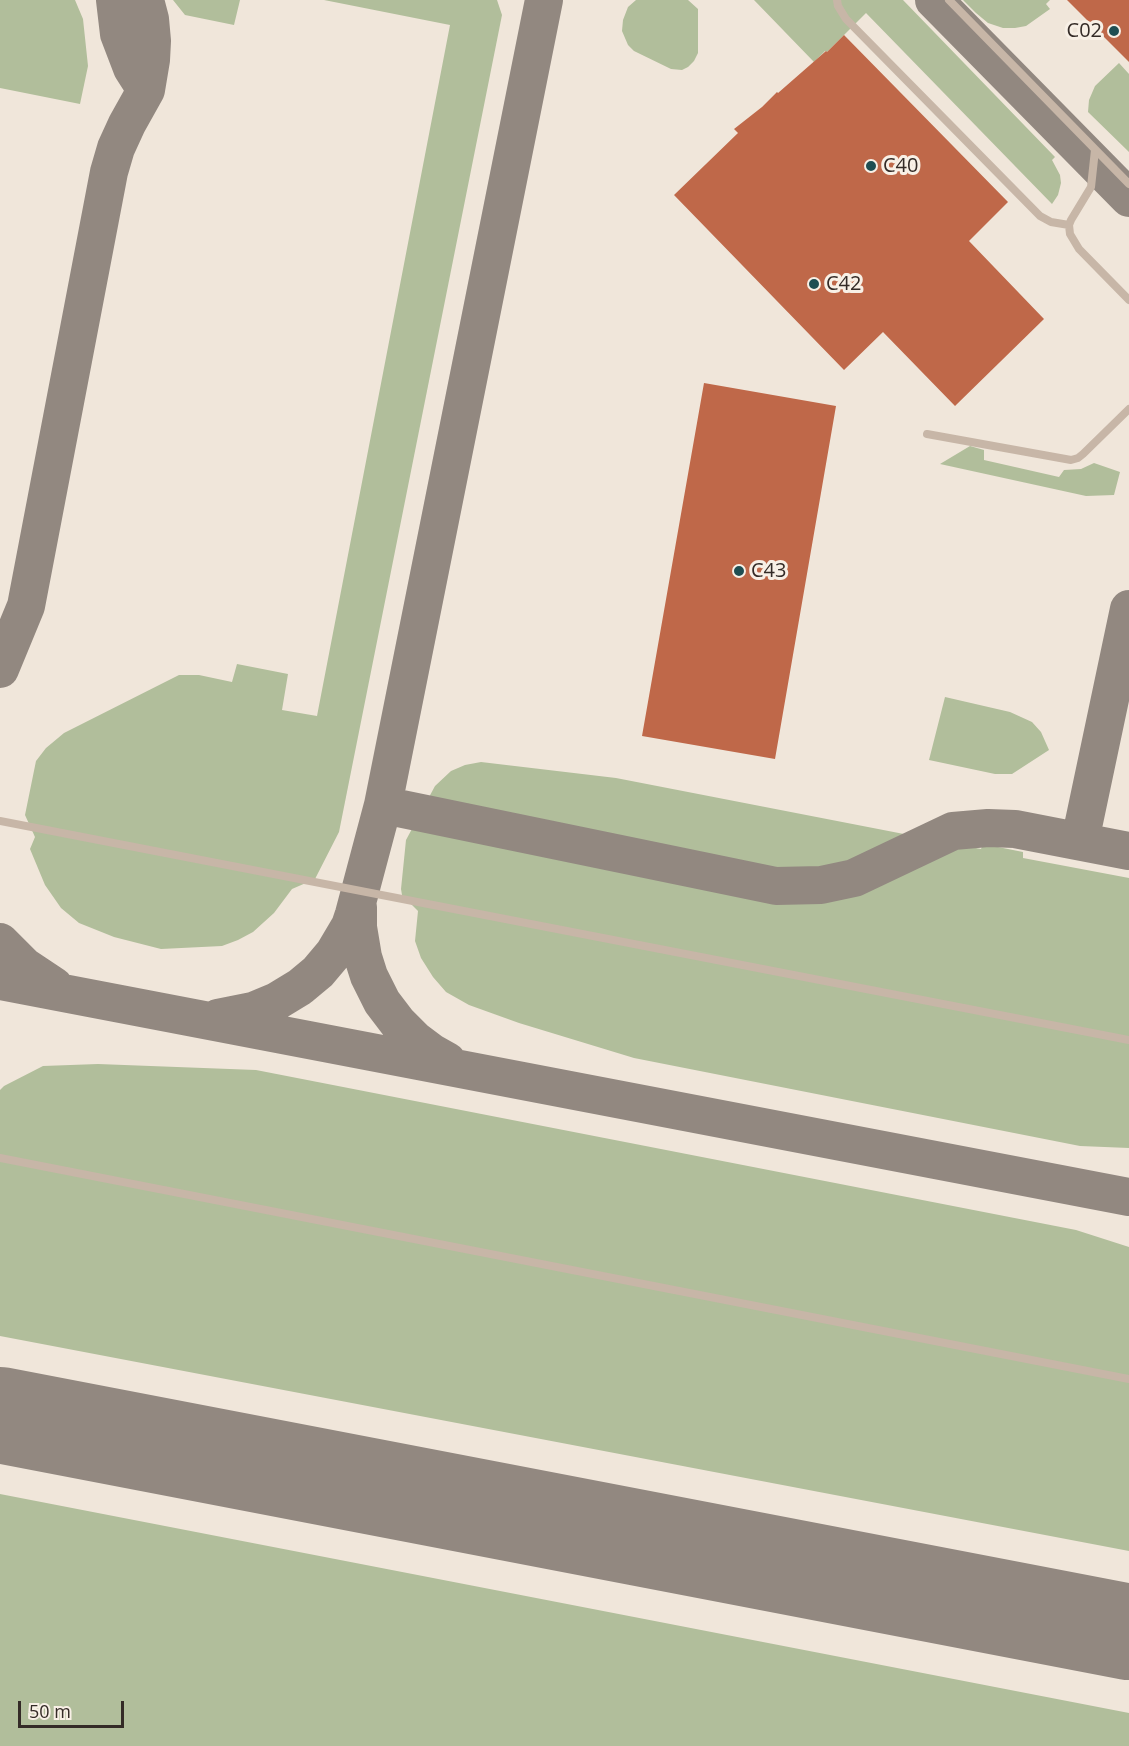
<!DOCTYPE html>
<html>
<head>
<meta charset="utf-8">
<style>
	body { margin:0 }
	#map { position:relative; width:1129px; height:1746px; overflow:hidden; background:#f0e6da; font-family:"Open Sans",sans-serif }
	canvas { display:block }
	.scale { position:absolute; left:18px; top:1701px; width:106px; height:27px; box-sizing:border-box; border:3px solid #342b27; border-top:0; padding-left:8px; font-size:18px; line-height:21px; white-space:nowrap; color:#342b27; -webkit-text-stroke:4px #f8f0e6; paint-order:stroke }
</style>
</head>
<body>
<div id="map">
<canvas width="1129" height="1746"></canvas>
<div class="scale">50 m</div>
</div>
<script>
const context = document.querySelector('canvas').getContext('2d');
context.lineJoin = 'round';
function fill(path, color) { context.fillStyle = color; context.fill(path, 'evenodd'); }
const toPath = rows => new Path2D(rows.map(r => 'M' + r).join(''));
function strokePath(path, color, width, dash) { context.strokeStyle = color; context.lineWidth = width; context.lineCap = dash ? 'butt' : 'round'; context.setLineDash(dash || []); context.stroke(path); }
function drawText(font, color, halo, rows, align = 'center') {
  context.font = font + ' "Open Sans",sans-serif'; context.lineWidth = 6; context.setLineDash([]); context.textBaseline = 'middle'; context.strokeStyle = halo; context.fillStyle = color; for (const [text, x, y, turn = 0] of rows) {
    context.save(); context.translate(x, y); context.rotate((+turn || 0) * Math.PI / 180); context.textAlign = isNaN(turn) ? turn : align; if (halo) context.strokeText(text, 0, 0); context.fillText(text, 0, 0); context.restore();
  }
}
fill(toPath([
	[0,0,75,0,83,19,88,66,80,104,0,88],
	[173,0,240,0,234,25,185,15],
	[324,0,497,0,502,15,339,832,315,879,292,889,274,913,253,932,238,940,222,946,161,949,114,937,79,923,61,908,45,885,30,849,35,837,25,815,36,761,46,748,64,733,179,675,199,675,232,682,237,664,288,674,282,710,317,716,450,25],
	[636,0,688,0,698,9,698,53,694,61,688,67,682,70,671,69,634,51,628,45,622,31,623,20,628,7],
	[754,0,903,0,1055,157,1052,160,1060,175,1061,183,1058,195,1052,204,866,13,827,52,825,51,814,62],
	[963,0,1050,0,1046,4,1050,9,1026,26,1015,28,1003,28,988,23,976,13],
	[1119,63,1129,74,1129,152,1088,112,1089,100,1095,86],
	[970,446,984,450,984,460,1059,477,1064,470,1081,469,1094,463,1120,472,1114,495,1086,496,940,464],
	[945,697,1010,712,1032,722,1041,732,1049,750,1012,774,995,774,929,760],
	[481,762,616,778,981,849,983,844,1023,852,1023,858,1129,878,1129,1148,1080,1146,634,1058,519,1023,469,1005,446,992,433,977,421,958,415,941,418,911,402,895,401,889,406,840,435,786,451,771,465,765],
	[98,1064,256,1070,1076,1230,1129,1247,1129,1551,0,1336,0,1090,4,1086,43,1066],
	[0,1494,1129,1713,1129,1746,0,1746]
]), '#b1be9b');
strokePath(toPath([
	[115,0,119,34,132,68,146,90],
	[934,0,1129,198],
	[0,669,26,606,109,172,116,148,127,124,146,90,151,60,152,41,150,19,145,0],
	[383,805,776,886,821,885,854,878,953,831,988,828,1015,829,1129,851],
	[1080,841,1129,609],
	[358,907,358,927,363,957,369,976,382,1002,398,1023,415,1040,431,1052,447,1061],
	[0,942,24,966,54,986],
	[0,981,1129,1197],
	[218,1018,253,1011,277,1001,300,987,318,972,334,953,350,926,354,914,383,805,544,0]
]), '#928880', 38);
strokePath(toPath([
	[0,1415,1129,1632]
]), '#928880', 96);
fill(toPath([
	[1067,0,1129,0,1129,62],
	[844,35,1008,202,969,241,1044,319,955,406,883,332,844,370,674,195,738,133,734,129,762,107,777,92,778,93,826,51,827,52],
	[704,383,836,406,775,759,642,736]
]), '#bf6849');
strokePath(toPath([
	[837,0,838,6,846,19,1040,216,1051,222,1069,225],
	[949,0,1129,184],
	[1095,150,1091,187,1071,220,1069,225,1070,234,1079,249,1129,300],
	[927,434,1071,460,1078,458,1083,454,1129,409],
	[0,821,1129,1040],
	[0,1158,1129,1379]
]), '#c7b6a7', 8);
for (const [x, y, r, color] of [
	[1114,31,6,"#1f4e52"],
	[871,166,6,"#1f4e52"],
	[814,284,6,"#1f4e52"],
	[739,571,6,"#1f4e52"]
]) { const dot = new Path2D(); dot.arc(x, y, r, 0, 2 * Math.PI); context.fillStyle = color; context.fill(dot); strokePath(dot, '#f8f0e6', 2); }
drawText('20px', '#342b27', '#f8f0e6', [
	["C02",1102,31,"right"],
	["C40",883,166],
	["C42",826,284],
	["C43",751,571]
], 'left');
</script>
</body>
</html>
